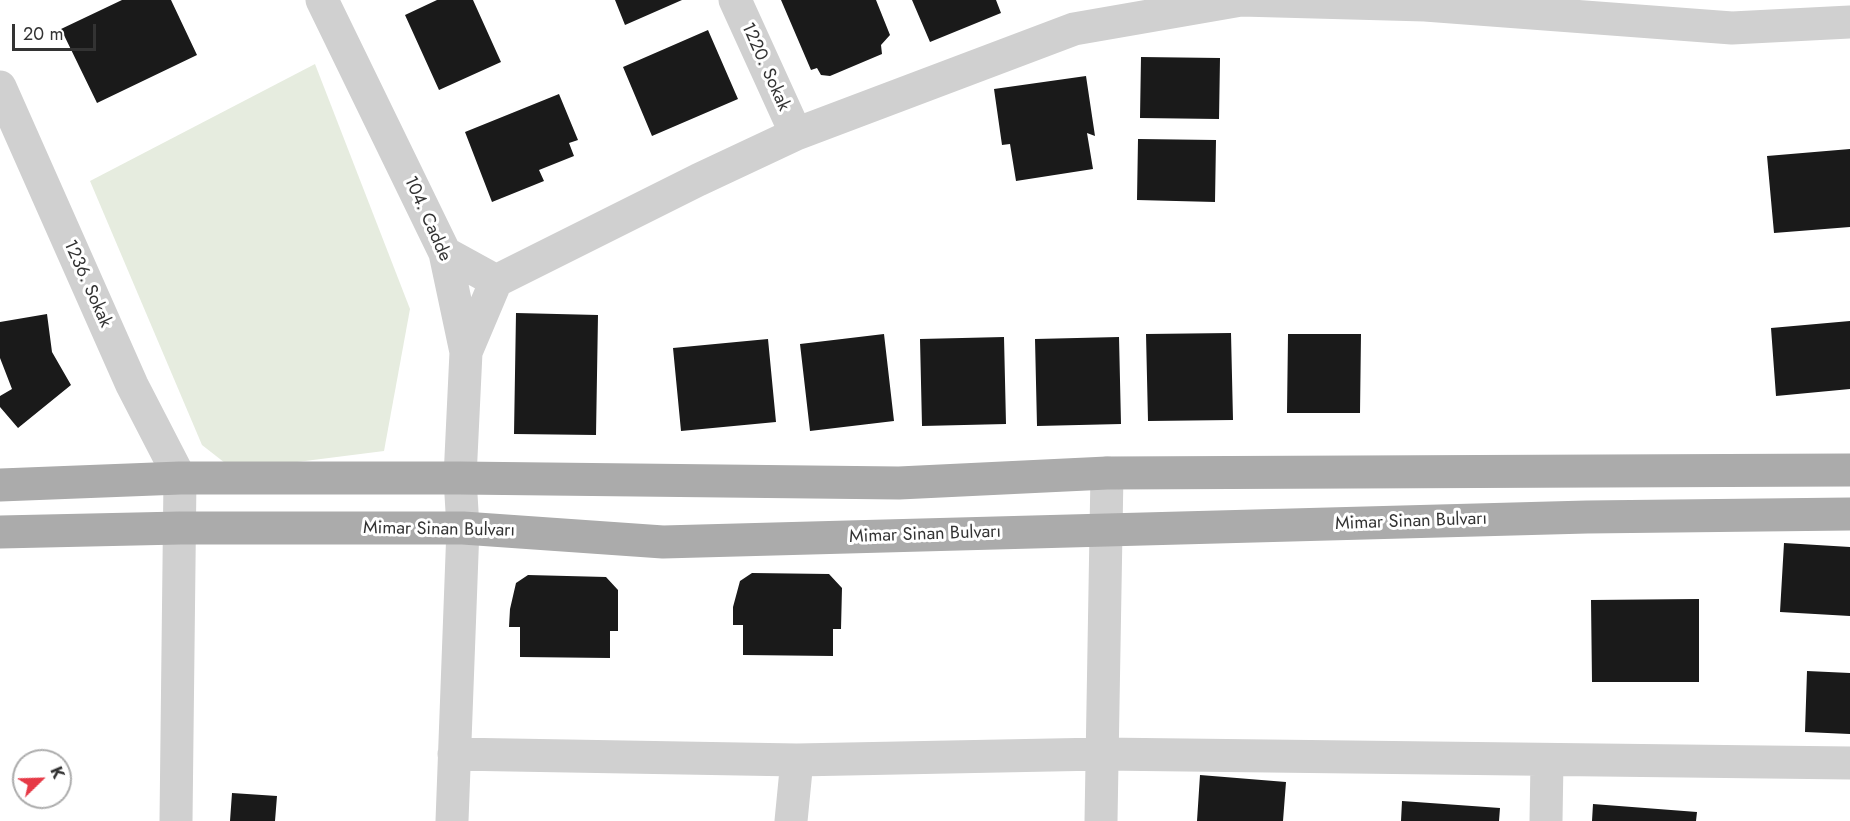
<!DOCTYPE html>
<html>
<head>
<meta charset="utf-8">
<style>
	body { margin:0 }
	#map { position:relative; width:1850px; height:821px; overflow:hidden; background:#fff; font-family:Jost,sans-serif }
	canvas { display:block }
	.north { position:absolute; left:12px; top:749px; width:60px; height:60px; box-sizing:border-box; background:#fff; border:2px solid #adadad; border-radius:50%; rotate:67deg; font-size:16px; font-weight:700; line-height:24px; text-align:center; color:#333 }
	.north::after { content:''; display:block; margin:auto; width:21px; height:27px; background:#e63946; clip-path:polygon(50% 0,100% 100%,50% 72%,0 100%) }
	.scale { position:absolute; left:12px; top:24px; width:84px; height:27px; box-sizing:border-box; border:3px solid #333; border-top:0; padding-left:8px; font-size:18px; line-height:21px; white-space:nowrap; color:#333; -webkit-text-stroke:4px #fff; paint-order:stroke }
</style>
</head>
<body>
<div id="map">
<canvas width="1850" height="821"></canvas>
<div class="north">K</div>
<div class="scale">20 m</div>
</div>
<script>
const context = document.querySelector('canvas').getContext('2d');
context.lineJoin = 'round';
function fill(path, color) { context.fillStyle = color; context.fill(path, 'evenodd'); }
const toPath = rows => new Path2D(rows.map(r => 'M' + r).join(''));
function strokePath(path, color, width, dash) { context.strokeStyle = color; context.lineWidth = width; context.lineCap = dash ? 'butt' : 'round'; context.setLineDash(dash || []); context.stroke(path); }
function drawText(font, color, halo, rows, align = 'center') {
  context.font = font + ' Jost,sans-serif'; context.lineWidth = 6; context.setLineDash([]); context.textBaseline = 'middle'; context.strokeStyle = halo; context.fillStyle = color; for (const [text, x, y, turn = 0] of rows) {
    context.save(); context.translate(x, y); context.rotate((+turn || 0) * Math.PI / 180); context.textAlign = isNaN(turn) ? turn : align; if (halo) context.strokeText(text, 0, 0); context.fillText(text, 0, 0); context.restore();
  }
}
fill(toPath([
	[315,64,410,309,384,451,234,470,202,445,90,181]
]), '#e6ecdf');
fill(toPath([
	[122,0,171,0,197,55,97,103,61,29],
	[437,0,473,0,501,62,439,90,405,15],
	[615,0,682,0,625,25],
	[781,0,876,0,890,35,881,45,882,54,830,76,821,75,817,68,811,70],
	[912,0,996,0,1001,13,930,42],
	[708,30,738,99,652,136,623,67],
	[1141,57,1220,58,1219,119,1140,118],
	[1086,76,1095,136,1087,133,1093,169,1016,181,1010,144,1002,145,994,89],
	[559,94,578,140,569,143,574,156,539,170,544,181,492,202,465,132],
	[1138,139,1216,140,1215,202,1137,200],
	[1850,149,1850,227,1774,233,1767,156],
	[516,313,598,315,596,435,514,434],
	[47,314,52,352,71,385,18,428,0,407,0,396,12,389,0,358,0,322],
	[1850,321,1850,389,1776,396,1771,328],
	[1231,333,1233,420,1148,421,1146,334],
	[884,334,894,421,810,431,800,344],
	[1288,334,1361,334,1360,413,1287,413],
	[1004,337,1006,424,922,426,920,339],
	[1119,337,1121,424,1037,426,1035,339],
	[768,339,776,422,681,431,673,348],
	[1784,543,1850,547,1850,616,1780,612],
	[752,573,829,574,842,588,841,629,833,629,833,656,743,655,743,625,733,625,733,607,740,581],
	[528,575,606,577,618,590,618,631,610,631,610,658,520,657,520,627,509,627,510,609,516,583],
	[1699,599,1699,682,1592,682,1591,600],
	[1807,671,1850,673,1850,734,1805,732],
	[1200,775,1286,782,1283,821,1197,821],
	[232,793,277,796,275,821,230,821],
	[1402,801,1500,808,1499,821,1401,821],
	[1593,804,1697,812,1696,821,1592,821]
]), '#1a1a1a');
strokePath(toPath([
	[322,0,445,253,466,352,460,478,463,528,452,821],
	[735,0,796,134],
	[0,87,132,385,180,478,176,821],
	[445,253,496,281,466,352],
	[496,281,698,180,796,134,1074,29,1241,0,1425,5,1732,28,1850,22],
	[454,754,797,760,1102,754,1850,763],
	[791,821,797,760],
	[1101,821,1107,473],
	[1546,821,1547,761]
]), '#d0d0d0', 33);
strokePath(toPath([
	[0,485,180,478,460,478,899,483,1107,473,1850,470],
	[0,532,180,528,463,528,663,542,1587,517,1850,514]
]), '#ababab', 33);
drawText('18px', '#333', '#fff', [
	["1220. Sokak",765,67,66],
	["104. Cadde",427,219,66],
	["1236. Sokak",87,284,66],
	["Mimar Sinan Bulvarı",1411,522,-2],
	["Mimar Sinan Bulvarı",439,530,1],
	["Mimar Sinan Bulvarı",925,535,-2]
]);
</script>
</body>
</html>
